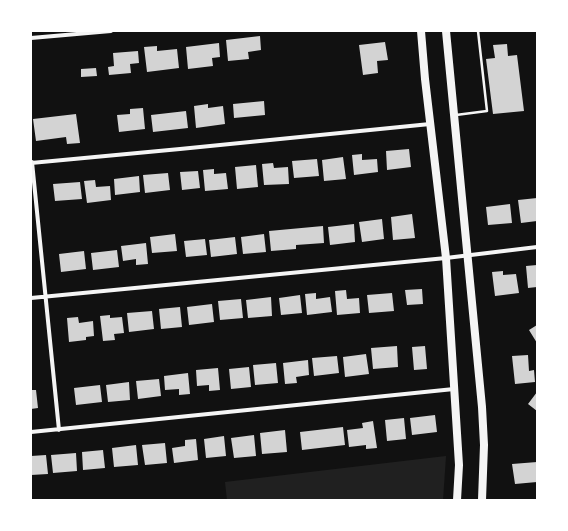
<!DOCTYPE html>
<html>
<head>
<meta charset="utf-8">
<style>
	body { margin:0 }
	#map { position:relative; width:568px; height:531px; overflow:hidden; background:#111; font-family:"IBM Plex Sans",sans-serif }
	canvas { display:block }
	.frame { position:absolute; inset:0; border:32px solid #fff; pointer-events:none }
</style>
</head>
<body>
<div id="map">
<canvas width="568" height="531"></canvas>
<div class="frame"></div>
</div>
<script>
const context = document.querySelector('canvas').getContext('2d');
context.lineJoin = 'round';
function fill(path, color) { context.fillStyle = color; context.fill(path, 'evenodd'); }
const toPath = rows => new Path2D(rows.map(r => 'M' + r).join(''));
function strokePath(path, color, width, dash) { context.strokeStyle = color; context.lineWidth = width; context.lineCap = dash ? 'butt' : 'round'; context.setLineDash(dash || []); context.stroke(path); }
fill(toPath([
	[446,456,443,500,227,500,225,482]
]), '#202020');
fill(toPath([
	[260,36,261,50,248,52,249,59,228,61,226,40],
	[385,42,388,60,377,61,378,73,363,75,359,45],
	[219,43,220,57,212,58,213,66,188,69,186,47],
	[507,44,508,56,517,55,524,111,493,114,486,59,495,58,493,45],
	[157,46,157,51,177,49,179,68,147,72,144,47],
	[138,51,139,63,130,64,131,73,109,75,108,67,114,66,113,53],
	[96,68,97,76,81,77,81,69],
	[264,101,265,115,234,118,233,104],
	[208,104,208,108,223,106,225,124,196,128,194,106],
	[143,108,145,129,119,132,117,115,130,114,130,109],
	[186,111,188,128,153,132,151,115],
	[76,114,80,143,67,144,66,137,36,141,33,119],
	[409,149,411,167,387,170,386,151],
	[362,154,362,160,377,159,378,172,354,175,352,155],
	[343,157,346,179,324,181,322,160],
	[317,159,319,176,294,178,292,161],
	[273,163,274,168,288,167,289,184,264,185,262,164],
	[256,165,258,187,237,189,235,167],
	[214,169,214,174,226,173,228,189,205,191,203,170],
	[198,171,200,188,182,190,180,172],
	[168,173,170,190,145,193,143,175],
	[139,176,140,192,115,195,114,179],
	[95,180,96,187,110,186,111,200,87,203,84,181],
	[80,182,82,199,55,201,53,184],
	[537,198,537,221,521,223,518,200],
	[510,204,512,223,488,225,486,207],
	[412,214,415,238,393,240,391,217],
	[382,219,384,239,362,242,359,222],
	[354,224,355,242,330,245,328,227],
	[323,226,324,243,296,245,296,249,271,251,269,231],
	[175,234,177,251,152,253,150,237],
	[264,234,266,252,243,254,241,237],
	[235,237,237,254,211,257,209,240],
	[205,239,207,255,186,257,184,241],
	[146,243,148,264,136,265,136,259,123,261,121,246],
	[117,250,119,267,93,270,91,253],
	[84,251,86,269,61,272,59,254],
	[537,265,537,287,528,288,526,266],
	[503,271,503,275,516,274,519,293,495,296,492,272],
	[422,289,423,304,407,305,405,290],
	[346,290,347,299,359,298,360,313,337,315,335,291],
	[316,293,316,299,330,297,332,312,307,315,305,294],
	[392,293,394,311,369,313,367,295],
	[300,295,302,313,281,315,279,298],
	[271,297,272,316,248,318,246,300],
	[241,299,243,318,220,320,218,301],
	[212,304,214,322,189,325,187,307],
	[180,307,182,327,161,329,159,309],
	[152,311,154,329,129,332,127,313],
	[110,315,110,318,122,317,124,333,114,334,115,340,103,341,100,316],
	[78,317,79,323,93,321,94,336,86,337,86,340,69,342,67,318],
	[537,325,537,343,529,330],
	[397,346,398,367,373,369,371,348],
	[425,346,427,369,414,370,412,347],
	[366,354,369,374,345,377,343,357],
	[528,355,529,371,534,370,535,382,515,384,512,356],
	[337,356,339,373,314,376,312,358],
	[308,360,309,375,296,377,297,383,285,384,283,363],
	[276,363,278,383,255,385,253,365],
	[249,367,251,387,231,389,229,369],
	[218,368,220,390,209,391,209,385,197,386,196,370],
	[188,373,190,394,179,395,179,389,165,390,164,376],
	[159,379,161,396,138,399,136,381],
	[129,382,130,400,108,402,106,385],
	[100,385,102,402,76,405,74,388],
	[31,390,36,390,38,408,31,409],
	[537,392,537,411,528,404],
	[435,415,437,432,412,435,410,418],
	[404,418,406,439,387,441,385,420],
	[373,421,377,448,366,449,366,445,349,447,347,430,363,428,362,423],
	[343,427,345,445,302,450,300,432],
	[285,430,287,452,262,454,260,433],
	[254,435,256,456,234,458,231,438],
	[224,436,226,456,206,458,204,439],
	[196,439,198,460,174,463,172,448,185,446,185,440],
	[165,443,167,463,145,465,142,445],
	[136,445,138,465,114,467,112,448],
	[103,450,105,468,83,470,82,452],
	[76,453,77,471,53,473,51,455],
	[46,455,48,474,31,475,31,456],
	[537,462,537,482,515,484,512,464]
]), '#d3d3d3');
strokePath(toPath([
	[456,115,487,111,478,31]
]), '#f5f5f5', 2.5);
strokePath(toPath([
	[31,38,111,31],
	[32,162,59,430],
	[31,163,180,149,430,124],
	[31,298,446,258,537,247],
	[31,432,454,389]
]), '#f5f5f5', 4);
strokePath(toPath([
	[421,31,425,79,446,258,459,465,457,500],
	[446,31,482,407,484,445,482,500]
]), '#f5f5f5', 8);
</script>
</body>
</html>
